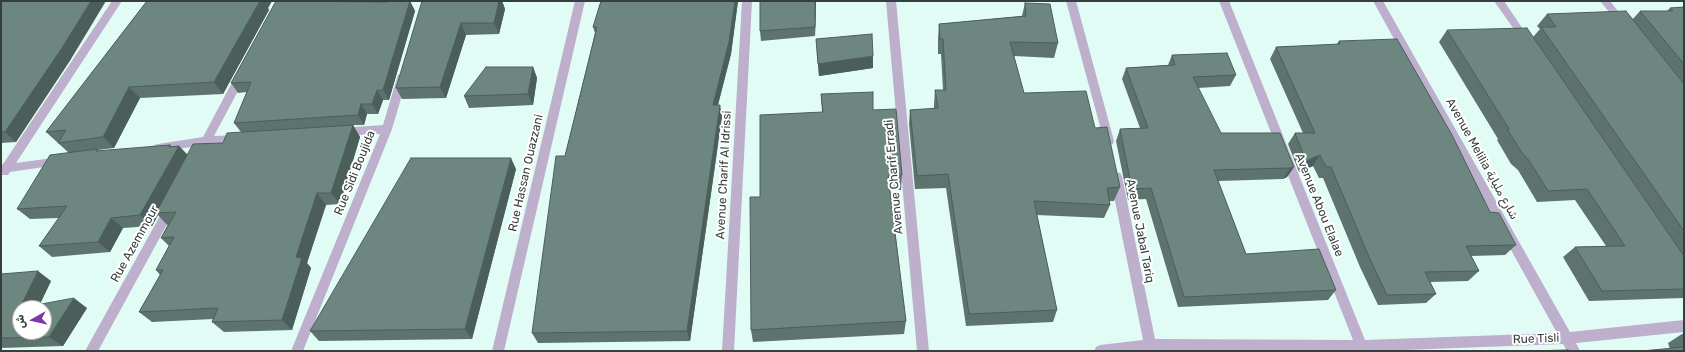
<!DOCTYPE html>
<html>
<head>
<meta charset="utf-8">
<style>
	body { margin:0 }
	#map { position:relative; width:1685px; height:352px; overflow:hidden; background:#e1fcf5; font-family:Rubik,Cairo,sans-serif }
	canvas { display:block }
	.frame { position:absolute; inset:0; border:2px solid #353f3d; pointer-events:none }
	.north { position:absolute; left:12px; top:300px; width:40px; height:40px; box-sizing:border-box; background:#fff; border:1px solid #aeb2b1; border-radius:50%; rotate:262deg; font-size:11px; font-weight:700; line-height:16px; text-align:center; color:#353f3d }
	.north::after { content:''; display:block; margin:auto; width:14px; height:18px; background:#7d37aa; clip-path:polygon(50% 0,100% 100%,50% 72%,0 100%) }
</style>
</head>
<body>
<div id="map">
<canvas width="1685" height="352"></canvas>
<div class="frame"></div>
<div class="north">ش</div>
</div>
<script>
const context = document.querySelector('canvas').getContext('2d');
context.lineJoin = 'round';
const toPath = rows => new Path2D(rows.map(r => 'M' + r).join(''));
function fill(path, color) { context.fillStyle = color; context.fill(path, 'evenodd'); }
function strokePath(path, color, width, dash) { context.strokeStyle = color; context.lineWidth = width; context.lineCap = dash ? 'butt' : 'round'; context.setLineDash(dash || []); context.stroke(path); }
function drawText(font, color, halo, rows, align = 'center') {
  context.font = font + ' Rubik,Cairo,sans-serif'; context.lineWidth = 4; context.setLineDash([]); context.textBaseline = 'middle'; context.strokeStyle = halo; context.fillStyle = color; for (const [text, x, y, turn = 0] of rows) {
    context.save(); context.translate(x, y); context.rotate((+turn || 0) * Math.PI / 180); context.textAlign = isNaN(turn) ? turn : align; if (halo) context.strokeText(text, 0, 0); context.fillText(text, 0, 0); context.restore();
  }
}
fill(toPath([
	[112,1,122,1,16,163,60,157,64,158,65,161,64,164,10,172,8,175,1,175,1,165,3,164,112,1],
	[575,1,585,1,504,351,492,351,575,1],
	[742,1,752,1,734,351,722,351,742,1],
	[886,1,896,1,929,351,917,351,886,1],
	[1066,1,1076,1,1114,141,1113,144,1109,145,1105,144,1104,141,1066,1],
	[1219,1,1229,1,1365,340,1557,333,1373,1,1383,1,1570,332,1684,320,1684,332,1576,343,1580,351,1567,351,1563,344,1379,351,1094,351,1096,347,1100,345,1143,340,1110,176,1112,173,1116,172,1120,173,1122,176,1155,339,1353,340,1219,1],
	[1494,1,1504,1,1529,38,1531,40,1529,42,1523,42,1494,1],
	[1600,1,1610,1,1625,20,1627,22,1625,24,1619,24,1600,1],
	[241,72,245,73,246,76,214,136,238,135,242,136,243,139,242,142,209,145,202,159,198,160,194,159,193,156,198,146,158,152,154,151,153,148,154,145,158,144,203,137,237,73,241,72],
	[402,74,406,75,407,78,392,129,303,351,291,351,380,134,341,136,337,135,336,132,337,129,341,128,383,125,397,78,398,75,402,74],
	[170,203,174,205,176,208,98,351,85,351,166,205,170,203]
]), '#beafcc');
fill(toPath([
	[1,1,71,59,16,142,1,143],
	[147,1,272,1,268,8,269,10,223,94,140,98,114,148,98,150,99,151,179,146,188,155,223,143,241,132,234,123,247,92,238,93,231,83,387,2,410,1,415,11,389,100,383,100,378,114,367,114,364,125,353,125,360,137,340,204,326,205,307,263,311,268,292,330,224,332,212,322,213,319,152,322,139,312,160,275,156,270,169,246,161,238,168,224,167,225,158,215,152,226,123,228,110,252,52,257,39,246,59,218,30,219,17,209,69,153,46,132],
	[437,1,502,1,505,9,499,34,466,35,446,98,402,99,396,88],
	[601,1,738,1,731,54,718,105,722,116,690,341,538,343,532,333,565,156,595,33,593,27],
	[816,1,815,36,761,41,760,31],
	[1025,3,1058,43,1054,58,1014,56,1024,93,1095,128,1120,187,1114,201,1109,201,1110,205,1104,218,1037,215,1057,310,1053,322,966,326,946,188,915,189,909,124,910,110,934,109,934,105,935,90,943,90,941,54,938,54,938,39,939,24,1022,16],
	[1684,7,1684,298,1589,301,1563,257,1575,247,1606,246,1575,200,1537,202,1518,170,1511,164,1497,140,1498,139,1439,42,1447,30,1533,37,1540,29,1537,26,1547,14,1632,20,1640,11,1667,11,1670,8],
	[816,39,873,68,819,76],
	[1339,41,1490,212,1516,245,1505,255,1471,256,1479,271,1468,281,1430,282,1436,294,1426,303,1378,305,1360,267,1323,178,1319,178,1313,166,1299,172,1288,144,1295,133,1303,133,1270,59,1276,47,1336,45],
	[1172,55,1236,75,1230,86,1198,88,1221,133,1294,167,1287,177,1283,179,1218,181,1246,254,1336,290,1328,300,1178,307,1146,199,1128,200,1116,141,1120,129,1140,128,1122,79,1126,68,1168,65],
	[533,67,537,78,533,105,469,108,464,96],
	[821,94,873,110,902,175,901,190,890,190,906,321,904,334,753,342,751,330,822,112],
	[516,169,472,339,319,341,310,331],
	[1,274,51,281,40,304,87,308,63,346,1,348],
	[1682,334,1684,334,1684,351,1670,349,1668,343]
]), '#5e736e');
fill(toPath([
	[91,1,106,1,71,59,16,142,5,132],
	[260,1,272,1,268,8,269,10,223,94,214,82],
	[410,1,415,11,389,100,383,90],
	[499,1,502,1,505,9,499,34,494,23],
	[735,1,738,1,731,54,715,116,713,105],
	[815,1,816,1,815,36],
	[461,23,466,35,446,98,440,87],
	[873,56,873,68,819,76,818,64],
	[533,67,537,78,533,105,528,94],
	[129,87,140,98,114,148,103,137],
	[377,90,383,100,378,114,372,104],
	[361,104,367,114,364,125,358,115],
	[720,105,722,116,690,341,687,331],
	[353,125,360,137,340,204,331,193],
	[170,145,176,151,179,146,189,157,156,213,158,215,152,226,140,215],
	[1320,155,1313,166,1299,172,1306,161],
	[511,158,516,169,472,339,465,329],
	[1294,167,1287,177,1283,179,1290,168],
	[317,193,326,205,307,263,311,268,292,330,282,320,296,257],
	[111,218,123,228,110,252,98,242],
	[38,271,51,281,38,308,20,308],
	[74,298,87,308,63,346,49,337]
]), '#4c5e5a');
const building = toPath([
	[1,1,91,1,62,48,5,132,1,132,1,1],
	[147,1,260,1,214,82,129,87,103,137,58,143,66,130,46,132,147,1],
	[276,1,387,2,387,1,410,1,383,90,377,90,372,104,361,104,358,115,234,123,251,82,231,83,276,1],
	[422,1,499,1,494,23,461,23,440,87,396,88,422,1],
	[601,1,735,1,729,42,713,105,720,105,687,331,532,333,556,156,565,156,597,27,593,27,601,1],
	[760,1,815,1,815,27,760,31,760,1],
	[1025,3,1050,4,1058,43,1010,42,1024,93,1086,91,1095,128,1107,127,1120,187,1107,188,1110,205,1034,201,1057,310,969,314,948,174,917,176,910,110,938,108,935,90,946,90,943,39,940,39,939,24,1026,16,1025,3],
	[1684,7,1684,64,1640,11,1673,11,1670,8,1684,7],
	[1626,11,1684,84,1684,231,1541,27,1556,27,1547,14,1626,11],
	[1527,28,1684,256,1684,289,1602,291,1575,247,1625,246,1587,189,1548,191,1528,159,1522,153,1507,129,1509,129,1447,30,1527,28],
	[872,34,873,56,818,64,816,39,872,34],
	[1397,39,1452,135,1490,212,1499,213,1516,245,1466,246,1479,271,1425,272,1436,294,1387,295,1369,257,1331,167,1326,167,1320,155,1306,161,1295,133,1315,133,1276,47,1340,44,1339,41,1397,39],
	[1227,53,1236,75,1193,77,1221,133,1280,133,1294,167,1290,168,1214,170,1246,254,1319,249,1336,290,1184,297,1151,188,1132,189,1120,129,1148,128,1126,68,1175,65,1172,55,1227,53],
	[486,67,533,67,528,94,464,96,486,67],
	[873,92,873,110,896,109,902,175,888,176,906,321,751,330,750,197,760,197,760,115,823,112,821,94,873,92],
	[353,125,331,193,317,193,296,257,302,258,282,320,212,322,218,308,139,312,163,270,156,270,174,237,161,238,176,212,156,213,193,144,223,143,227,133,353,125],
	[170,145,169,147,179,146,140,215,111,218,98,242,39,246,67,206,17,209,50,155,97,149,96,151,170,145],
	[411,158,511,158,465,329,310,331,411,158],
	[38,271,20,308,74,298,49,337,1,338,1,274,38,271],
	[20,308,44,308,44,332,20,332,20,308],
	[1684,347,1684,351,1642,351,1684,347],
	[1568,350,1568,351,1527,351,1568,350]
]);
fill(building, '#6d8680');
strokePath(building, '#4c5e5a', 1);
drawText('12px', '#353f3d', '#fff', [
	["Avenue Melilia شارع ملياية",1482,159,61],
	["Rue Sidi Boujida",355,173,-68],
	["Rue Hassan Ouazzani",526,173,-77],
	["Avenue Charif Al Idrissi",724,175,-87],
	["Avenue Charif Erradi",894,177,-95],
	["Avenue Abou Elalae",1319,205,68],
	["Avenue Jabal Tariq",1140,231,79],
	["Rue Azemmour",135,244,-61],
	["Rue Tisli",1536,339,-2]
]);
</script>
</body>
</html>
